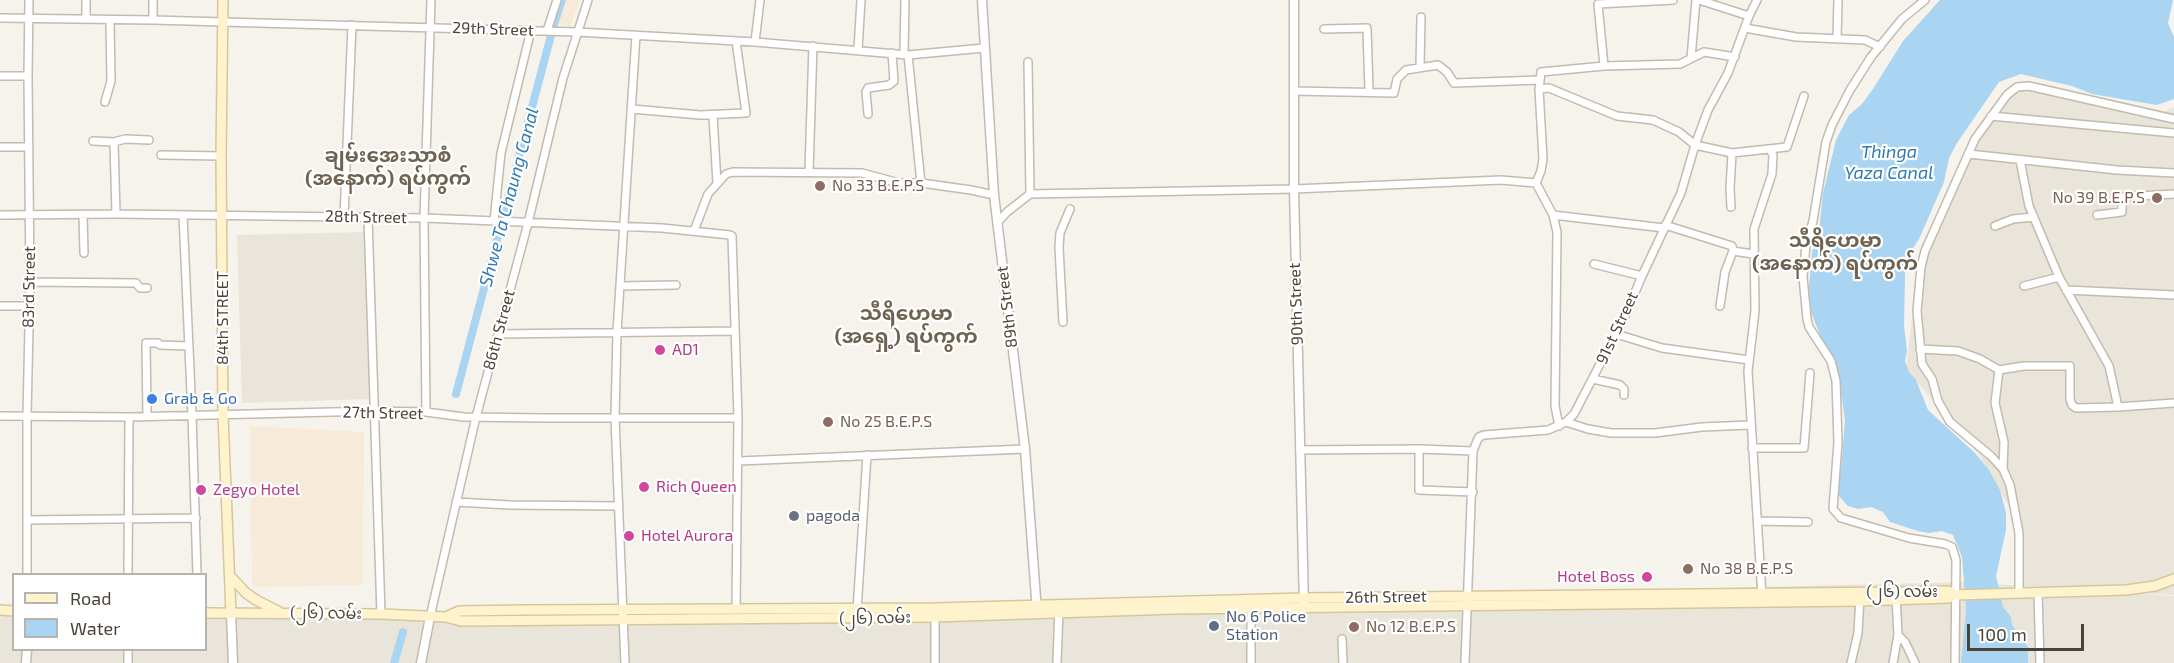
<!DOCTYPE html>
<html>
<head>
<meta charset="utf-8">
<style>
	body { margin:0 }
	#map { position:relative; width:2174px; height:663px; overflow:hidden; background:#f6f3ec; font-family:"Exo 2",sans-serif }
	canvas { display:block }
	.legend { position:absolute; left:12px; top:573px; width:195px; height:78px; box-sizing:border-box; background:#fff; border:2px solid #b7b4b0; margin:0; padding:8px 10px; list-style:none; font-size:18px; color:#4b4439 }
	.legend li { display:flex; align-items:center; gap:12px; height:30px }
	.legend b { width:30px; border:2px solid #b7b4b0 }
	.scale { position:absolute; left:1967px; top:624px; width:117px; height:27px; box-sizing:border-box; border:3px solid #4b4439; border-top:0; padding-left:8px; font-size:18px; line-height:21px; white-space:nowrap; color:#4b4439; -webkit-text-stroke:4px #fff; paint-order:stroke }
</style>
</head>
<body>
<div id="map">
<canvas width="2174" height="663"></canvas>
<ul class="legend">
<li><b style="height:8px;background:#fff3cd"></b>Road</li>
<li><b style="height:16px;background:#a9d4f2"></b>Water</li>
</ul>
<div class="scale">100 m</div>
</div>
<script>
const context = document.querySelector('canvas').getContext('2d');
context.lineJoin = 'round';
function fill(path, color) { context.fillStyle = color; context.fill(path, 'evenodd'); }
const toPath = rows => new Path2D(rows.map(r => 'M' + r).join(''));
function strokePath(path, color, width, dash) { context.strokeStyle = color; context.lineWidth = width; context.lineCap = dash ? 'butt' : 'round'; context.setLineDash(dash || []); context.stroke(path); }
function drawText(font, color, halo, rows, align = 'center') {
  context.font = font + ' "Exo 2","Noto Sans Myanmar",sans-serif'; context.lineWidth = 4.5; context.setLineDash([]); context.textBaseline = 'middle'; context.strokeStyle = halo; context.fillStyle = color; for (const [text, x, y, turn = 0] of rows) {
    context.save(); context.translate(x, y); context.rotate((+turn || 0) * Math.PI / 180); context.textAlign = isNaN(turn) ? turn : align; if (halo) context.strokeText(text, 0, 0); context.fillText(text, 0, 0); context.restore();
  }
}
fill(toPath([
	[2030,81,2163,113,2174,107,2174,595,2021,586,2020,526,1980,456,1906,369,1921,245,2004,93],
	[364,232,369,399,242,403,237,235],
	[1965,582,2174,596,2174,663,0,663,0,614,13,614,14,650,206,650,206,616,434,619]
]), '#eae5da');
fill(toPath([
	[566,0,580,0,570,27,558,24],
	[250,426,364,432,363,585,252,587]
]), '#f7ead8');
fill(toPath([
	[1940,0,2173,0,2168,23,2174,37,2174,99,2157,105,2133,101,2092,94,2072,86,2021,74,1999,82,1957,143,1949,158,1944,182,1919,239,1908,256,1905,274,1904,326,1907,351,1905,361,1909,372,1916,380,1928,410,1976,454,1989,470,2000,490,2006,513,2006,530,1996,576,2003,607,2011,617,2012,625,2028,647,2028,663,1961,663,1966,609,1962,557,1953,535,1942,531,1929,533,1918,531,1890,522,1883,512,1871,507,1858,509,1848,506,1838,495,1837,486,1841,470,1845,420,1839,379,1832,356,1820,335,1811,312,1809,287,1812,251,1818,241,1823,193,1836,140,1849,115,1862,104,1873,89,1903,41]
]), '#a9d4f2');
strokePath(toPath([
	[456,394,554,24,562,0],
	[394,663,403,632]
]), '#a9d4f2', 8);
const minor = toPath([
	[1699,0,1749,16],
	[1925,0,1902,19,1871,57,1850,90,1832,125,1826,142,1813,221,1806,245,1803,277,1807,319,1809,327,1831,361,1836,381,1838,442,1833,509,1841,518,1909,538,1945,544,1952,547,1956,560,1955,663],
	[0,18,153,20,577,32,755,42,908,55,984,48],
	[86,19,86,0],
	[153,20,153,0],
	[1745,28,1796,37,1865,40,1880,47],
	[1324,29,1367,28,1369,91],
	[547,31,557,0],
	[1837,39,1838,0],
	[755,42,760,0],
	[858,50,861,0],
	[904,54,905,0],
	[908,55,921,183],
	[1691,58,1696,0],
	[1028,62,1030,194],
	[1604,66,1598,4,1673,0],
	[1420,67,1421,17],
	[0,76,28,76],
	[1539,89,1549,88,1617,116,1653,120,1679,132,1695,145,1732,153,1787,147,1804,96],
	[1294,91,1394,93,1397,79,1406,70,1438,65,1447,72,1454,83,1540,80],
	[105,102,111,81,110,20],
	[632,109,700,115,746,113,736,41],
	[868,114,866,92,868,88,889,85,894,81,892,53],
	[713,116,717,183],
	[1991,116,2174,133],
	[93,141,114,142,116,214],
	[114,142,125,139,149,140],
	[0,147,29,147],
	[1969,154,2117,170,2174,173],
	[161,155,221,156],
	[2020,160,2029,206,2059,277,2109,366,2118,407,2174,403],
	[809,171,813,46],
	[1731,207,1730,189,1732,153],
	[0,215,116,214,424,218,662,228,730,235,732,236,738,418,736,610],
	[83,215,84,253],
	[183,215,192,415,197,574],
	[1553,215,1664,228],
	[2097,215,2122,212,2122,197,2174,194],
	[344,217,352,25],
	[368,217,381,614],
	[494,221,501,153,531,30],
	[997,223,1007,212,1030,194,1294,189,1501,180,1536,183],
	[1665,225,1732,246,1733,251,1753,254],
	[1995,226,2013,219,2034,217],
	[694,231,708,194,726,174,733,172,862,173,899,183,921,183,971,190,994,195],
	[1594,264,1642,276],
	[30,282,136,283,140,288,147,288],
	[620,286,676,285],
	[2024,286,2059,277],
	[2066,290,2174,295],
	[0,306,29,306],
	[1720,306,1725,272,1733,251],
	[1063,322,1059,247,1060,233,1070,209],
	[498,334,735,331],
	[1616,334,1662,348,1749,360],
	[1920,349,1958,351,1980,359,1999,370],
	[1593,379,1620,385,1624,389,1624,395],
	[426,412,424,218,431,0],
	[0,416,129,417,373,411,426,412,464,417,545,418,738,418],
	[147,416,146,343,158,343,160,345,188,346],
	[1566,422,1588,429,1611,433,1655,433,1702,427,1750,425],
	[1559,426,1555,406,1557,232,1553,215,1536,183,1541,171,1543,159,1539,89,1541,72,1604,66,1680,64,1704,52,1735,57],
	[1752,448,1804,448,1810,373],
	[1419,449,1419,490,1473,492],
	[1300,450,1419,449,1473,451],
	[739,461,1025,449],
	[2003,469,2004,442,1995,403,1999,370,2024,366,2070,366,2070,399,2072,405,2076,408,2118,407],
	[456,502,510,505,618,506],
	[28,520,196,518],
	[1758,521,1808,522],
	[27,574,27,416,30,282,28,76,29,0],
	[128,574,129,417],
	[2038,592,2040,663],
	[2019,593,2019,533,2010,485,2003,469,1991,456,1950,422,1938,401,1932,379,1922,364,1917,311,1921,267,1925,251,1975,139,2007,95,2017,87,2029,86,2174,119],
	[1762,596,1748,371,1755,311,1754,229,1772,174,1773,155,1770,150],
	[1896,597,1898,635,1905,642,1915,663],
	[857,611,867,455],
	[935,615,935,663],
	[430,617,476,417,528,223,563,78,588,0],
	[1342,639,1343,663],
	[128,663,128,650],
	[625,663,615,418,617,332,636,35],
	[1057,663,1059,609],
	[1251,663,1251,606],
	[1465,663,1473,451,1477,441,1479,437,1484,435,1548,430,1566,422,1574,414,1624,318,1642,276,1681,193,1695,145,1708,110,1728,73,1749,16,1757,0],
	[1851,663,1858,633,1860,598],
	[1893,663,1898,635]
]);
const tertiary = toPath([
	[982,0,994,195,1025,449,1037,612],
	[1294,0,1294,189,1304,607],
	[231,614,233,663],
	[26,663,27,650],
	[421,663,430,617]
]);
const secondary = toPath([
	[223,0,221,156,223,415,231,614],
	[230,576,246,593,256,600,278,611],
	[0,610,14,611],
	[206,613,381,614,446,617,461,621,934,617,1174,609,1860,601,1948,598,1955,595,2126,590,2155,586,2174,579],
	[446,617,459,611,526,610,935,608,1304,598,1896,592,1948,591,1955,595]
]);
strokePath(minor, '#c2bbae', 10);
strokePath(tertiary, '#c2bbae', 11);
strokePath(secondary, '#d6c79b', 12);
strokePath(minor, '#fff', 7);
strokePath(tertiary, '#fff', 8);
strokePath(secondary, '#fff3cd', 9);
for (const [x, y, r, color] of [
	[820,186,6,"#8d6e63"],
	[2157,198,6,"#8d6e63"],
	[660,350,6,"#d1479c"],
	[152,399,6,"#3f7fe0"],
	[828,422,6,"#8d6e63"],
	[644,487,6,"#d1479c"],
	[201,490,6,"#d1479c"],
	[794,516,6,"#6b7280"],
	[629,536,6,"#d1479c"],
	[1688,569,6,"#8d6e63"],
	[1647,577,6,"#d1479c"],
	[1214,626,6,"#5c6f8a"],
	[1354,627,6,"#8d6e63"]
]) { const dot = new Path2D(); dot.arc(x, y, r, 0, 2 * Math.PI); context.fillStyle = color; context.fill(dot); strokePath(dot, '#fff', 2); }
drawText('16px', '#4b4439', '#fff', [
	["29th Street",493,29,2],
	["28th Street",366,217,1],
	["83rd Street",29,287,-89],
	["90th Street",1296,304,-92],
	["89th Street",1007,307,-97],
	["84th STREET",223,318,-90],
	["91st Street",1617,328,-65],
	["86th Street",499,330,-75],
	["27th Street",383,413,1],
	["(၂၆) လမ်း",1902,592],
	["26th Street",1386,597,-1],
	["(၂၆) လမ်း",326,613,1],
	["(၂၆) လမ်း",875,618,-1]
]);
drawText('16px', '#785e54', '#fff', [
	["No 33 B.E.P.S",832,186],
	["No 39 B.E.P.S",2145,198,"right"],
	["No 25 B.E.P.S",840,422],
	["No 38 B.E.P.S",1700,569],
	["No 12 B.E.P.S",1366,627]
], 'left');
drawText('16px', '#b23c85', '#fff', [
	["AD1",672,350],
	["Rich Queen",656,487],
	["Zegyo Hotel",213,490],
	["Hotel Aurora",641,536],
	["Hotel Boss",1635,577,"right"]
], 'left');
drawText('16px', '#366cbe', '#fff', [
	["Grab & Go",164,399]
], 'left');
drawText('16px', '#5b616d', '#fff', [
	["pagoda",806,516]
], 'left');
drawText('16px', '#4e5e75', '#fff', [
	["No 6 Police",1226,617],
	["Station",1226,635]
], 'left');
drawText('italic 18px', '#2e7ab2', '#fff', [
	["Thinga",1889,152],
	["Yaza Canal",1889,173],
	["Shwe Ta Chaung Canal",509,197,-75]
]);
drawText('bold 20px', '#6e6250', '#fff', [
	["ချမ်းအေးသာစံ",388,155],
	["(အနောက်) ရပ်ကွက်",388,178],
	["သီရိဟေမာ",1835,240],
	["(အနောက်) ရပ်ကွက်",1835,263],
	["သီရိဟေမာ",906,313],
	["(အရှေ့) ရပ်ကွက်",906,336]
]);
</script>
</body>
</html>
